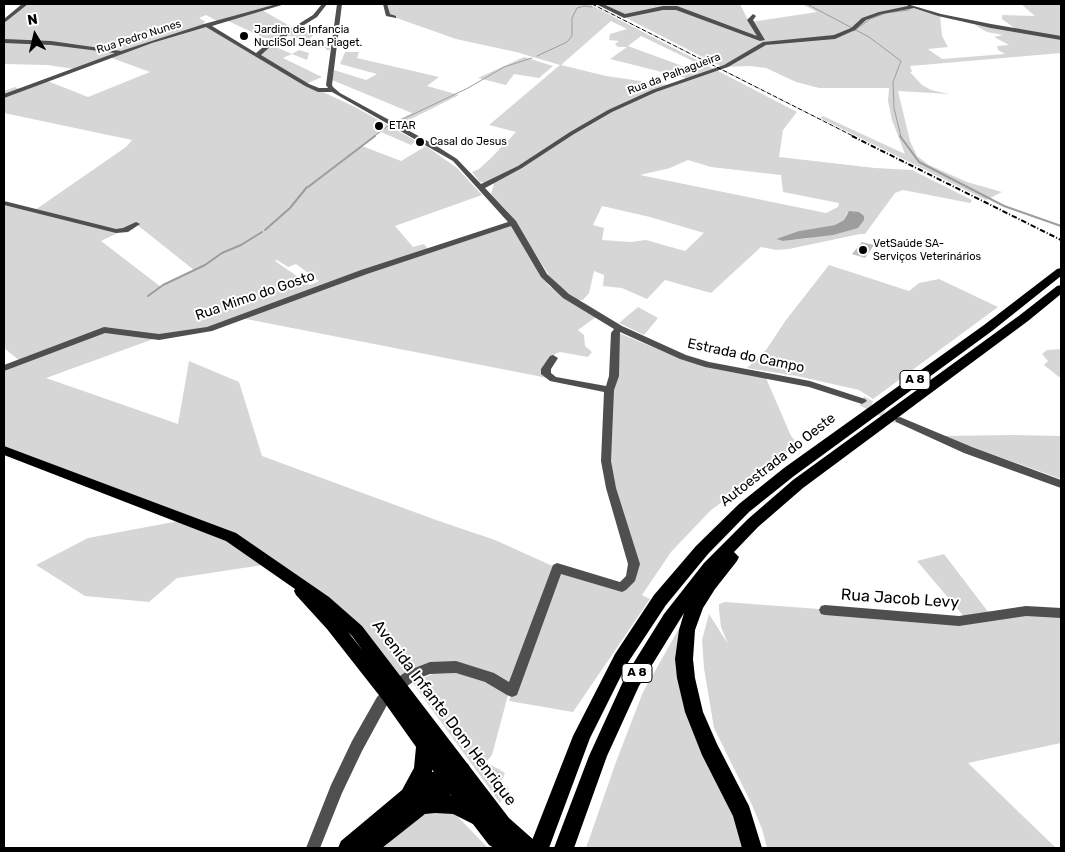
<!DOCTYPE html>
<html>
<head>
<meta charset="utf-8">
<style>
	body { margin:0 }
	#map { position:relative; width:1065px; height:852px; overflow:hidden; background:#fff; font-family:Rubik,sans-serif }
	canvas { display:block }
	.frame { position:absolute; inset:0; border:5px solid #000; pointer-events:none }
	.north { position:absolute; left:10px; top:10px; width:50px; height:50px; -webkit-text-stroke:4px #fff; paint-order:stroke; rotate:351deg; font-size:14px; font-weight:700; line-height:20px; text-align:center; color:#000 }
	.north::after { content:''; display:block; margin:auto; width:18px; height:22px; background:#000; clip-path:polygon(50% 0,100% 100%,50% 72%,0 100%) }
</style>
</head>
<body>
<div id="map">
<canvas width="1065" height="852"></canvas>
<div class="frame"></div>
<div class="north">N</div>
</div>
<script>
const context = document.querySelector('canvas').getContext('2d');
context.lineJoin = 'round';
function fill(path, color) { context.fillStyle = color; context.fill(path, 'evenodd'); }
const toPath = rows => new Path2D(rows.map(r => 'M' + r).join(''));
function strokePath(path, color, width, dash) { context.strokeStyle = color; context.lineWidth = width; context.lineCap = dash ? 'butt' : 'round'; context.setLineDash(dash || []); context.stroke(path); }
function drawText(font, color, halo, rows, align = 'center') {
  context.font = font + ' Rubik,sans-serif'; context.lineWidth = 4; context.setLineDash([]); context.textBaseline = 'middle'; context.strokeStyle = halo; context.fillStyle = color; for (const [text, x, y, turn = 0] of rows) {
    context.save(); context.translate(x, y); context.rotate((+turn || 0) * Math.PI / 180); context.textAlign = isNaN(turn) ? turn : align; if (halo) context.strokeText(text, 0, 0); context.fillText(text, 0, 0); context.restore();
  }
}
fill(toPath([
	[25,4,282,4,262,10,295,29,273,42,226,20,219,22,206,15,199,18,206,22,203,23,206,25,257,55,269,44,292,54,299,50,309,53,307,60,292,54,283,58,322,77,306,84,355,107,416,141,411,145,381,132,362,146,401,161,426,146,457,168,482,195,395,226,413,247,424,244,429,250,511,223,549,286,596,317,578,330,584,335,585,346,592,352,588,357,560,352,555,354,546,369,553,379,241,318,209,329,159,337,46,378,178,424,189,361,239,382,262,456,436,520,495,540,557,568,622,587,634,564,606,461,619,333,681,359,766,378,791,436,799,445,761,471,750,482,711,510,671,552,642,595,650,599,573,712,509,701,512,691,489,677,430,668,398,685,357,631,263,565,177,578,149,602,85,596,36,565,88,538,184,520,4,449,4,368,20,361,4,348,4,203,35,210,126,147,132,140,4,113,4,91,15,87,20,90,45,80,88,97,150,72,109,57,74,69,47,65,4,64,4,19],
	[136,224,194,270,161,287,101,241],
	[277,260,288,267,296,264,319,281,310,285,275,261],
	[385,4,589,4,797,112,783,130,779,157,875,168,912,170,972,200,970,203,903,190,895,193,865,234,860,234,789,249,776,250,761,247,711,293,665,280,647,299,622,288,603,286,604,275,594,271,589,293,583,300,578,300,557,285,549,275,507,211,491,194,494,184,480,182,472,172,479,169,491,158,516,132,489,125,560,65,516,52,456,39,388,15],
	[611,21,627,29,610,34,609,40,619,41,615,44,618,47,627,47,610,59,686,78,668,85,606,76,561,65],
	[641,36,695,62,694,63,685,67,628,46],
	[688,160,711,167,781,175,783,192,839,203,838,207,826,213,640,175,670,168],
	[602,206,650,217,704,233,685,251,646,240,630,242,602,240,604,228,593,225],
	[857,212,862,214,810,238,783,241,776,239,799,231,835,225,844,220,847,213],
	[599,4,740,4,753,30,751,22,817,12,802,4,905,4,940,15,942,36,948,47,928,49,942,59,1005,54,998,50,997,46,1009,45,994,37,1003,35,987,32,975,25,1017,30,1002,19,1002,15,1035,16,1021,4,1006,4,1061,4,1061,53,910,66,912,72,910,72,922,85,931,90,949,94,898,91,910,141,917,156,929,165,967,182,1002,192,986,200,820,118,823,116,905,154,892,120,888,101,889,88,819,88,796,82,766,68,750,66,722,67],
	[300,27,316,31,310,39,323,40,321,45,330,48,330,50,326,50,326,48,310,48,309,46,316,43,286,35],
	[345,52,359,52,357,58,439,77,427,86,459,95,399,125,394,122,412,113,332,80,334,70,366,80,377,74,340,64],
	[524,57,553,66,539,78,514,74,506,85,478,78],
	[829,265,909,291,919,283,939,279,998,307,873,399,859,390,797,376,747,368,766,350,786,320],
	[638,307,658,318,644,335,619,323],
	[1061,349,1061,376,1059,377,1044,365,1048,361,1042,354,1047,350],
	[1013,435,1061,436,1061,479,942,436],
	[944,554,992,617,1037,611,1061,613,1061,743,968,763,1056,848,767,848,762,829,752,805,714,728,704,668,702,640,709,614,728,644,721,627,719,610,719,604,725,602,967,620,917,561],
	[681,625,678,651,742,833,743,848,586,848,616,762,643,692],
	[457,673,487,683,508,695,492,755,486,762,505,773,500,784,509,788,500,803,412,682,433,674],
	[432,810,450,812,458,817,488,848,378,848,412,822]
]), '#d6d6d6');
fill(toPath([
	[849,211,859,212,864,216,864,220,858,228,833,235,783,241,776,239,799,231,835,225,844,220]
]), '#9d9d9d');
strokePath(toPath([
	[807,4,869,37,901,61,893,82,894,108,901,137],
	[854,31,870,19,886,13,909,10],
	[537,56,567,42,572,36,572,18,577,8,584,6,592,7],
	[397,122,468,88,504,67,532,58],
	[373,137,388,126]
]), '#9d9d9d', 1);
strokePath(toPath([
	[900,136,919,162,1004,206,1061,226],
	[308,187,375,136],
	[265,230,290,208,307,187],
	[148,296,163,285,205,265,222,253,241,245,262,232]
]), '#9d9d9d', 2);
fill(toPath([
	[862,242,874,245,865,258,852,254]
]), '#bfbfbf');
strokePath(toPath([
	[862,401,897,419]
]), '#d9d9d9', 10, [10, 5]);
fill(toPath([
	[22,4,28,4,4,23,4,19,22,4],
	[277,4,285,4,212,26,256,53,268,43,313,15,322,4,327,4,317,17,272,45,261,55,309,84,319,88,328,88,326,85,337,4,342,4,332,85,333,87,340,93,435,145,457,159,481,184,518,166,570,132,608,110,652,90,724,65,763,42,834,35,851,28,862,18,879,12,908,6,907,4,941,14,991,24,1061,36,1061,40,991,28,938,16,914,8,882,14,866,20,855,30,835,39,766,45,728,67,656,92,612,112,574,134,522,168,485,188,516,221,547,274,569,294,622,326,686,355,709,362,810,381,865,399,867,401,862,404,809,387,705,367,680,359,620,332,619,376,614,390,611,461,616,488,640,564,635,581,626,590,622,592,561,574,517,695,512,697,507,695,485,682,456,673,430,674,417,679,403,689,387,705,362,751,342,793,320,848,306,848,331,785,352,741,377,697,393,681,407,671,430,662,456,661,494,673,509,682,553,565,557,563,620,582,626,576,628,564,606,488,601,461,604,392,550,381,541,374,541,369,550,356,553,355,558,358,551,369,551,373,556,377,606,386,609,376,611,333,614,329,563,298,541,277,511,226,367,274,212,331,159,340,105,333,4,371,4,365,104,327,159,334,207,327,361,270,508,222,453,161,332,92,318,92,305,86,206,27,152,43,4,98,4,94,115,53,51,45,4,43,4,39,51,41,121,51,204,24,277,4],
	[383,4,387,4,390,14,396,16,396,18,386,16,383,4],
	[596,4,603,4,625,14,663,6,677,6,757,36,747,20,753,14,756,16,753,20,765,40,760,41,676,10,663,10,624,18,596,4],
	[4,201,116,229,123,228,136,222,140,224,128,232,116,233,4,205,4,201],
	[900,417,972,447,1061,480,1061,488,964,453,896,422,895,420,896,418,900,417],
	[825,605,959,616,1026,606,1061,608,1061,618,1026,616,959,626,825,615,821,614,819,610,821,606,825,605]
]), '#4f4f4f');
fill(toPath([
	[4,446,236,533,329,597,362,626,509,818,535,841,537,848,494,848,489,845,443,785,382,699,327,629,296,595,294,591,295,589,226,541,4,455,4,446],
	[348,632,352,636,363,651,348,632]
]), '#000');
fill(toPath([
	[1061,268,1061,276,992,331,794,476,749,512,708,554,666,605,627,664,590,738,549,848,529,848,573,736,615,654,654,595,696,546,739,504,784,468,984,325,1057,269,1061,268],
	[1061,285,1061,294,1028,321,803,488,758,527,734,552,739,557,737,561,715,589,703,608,695,630,693,659,695,678,703,712,717,744,749,806,762,848,742,848,733,816,702,755,685,712,677,678,675,659,679,630,684,613,639,686,607,756,574,848,554,848,589,756,626,675,664,614,704,563,748,519,793,480,1020,315,1057,286,1061,285],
	[425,738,432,741,434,747,432,772,445,770,461,761,468,764,471,770,468,776,456,786,450,795,486,810,489,817,486,824,479,827,453,814,435,813,425,814,382,848,338,848,341,841,402,790,414,768,416,747,418,741,425,738]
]), '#000');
strokePath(toPath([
	[592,4,855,137]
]), '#000', 1, [4.5, 1, 0.5, 1]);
strokePath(toPath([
	[852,136,1061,240]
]), '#000', 2, [5.5, 2, 1, 2]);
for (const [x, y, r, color] of [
	[244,36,5,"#000"],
	[379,126,5,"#000"],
	[420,142,5,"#000"],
	[863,250,5,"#000"]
]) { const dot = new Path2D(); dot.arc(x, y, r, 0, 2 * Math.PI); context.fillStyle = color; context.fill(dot); strokePath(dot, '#fff', 2); }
drawText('11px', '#000', '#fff', [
	["Jardim de Infancia",254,30],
	["NucliSol Jean Piaget.",254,43],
	["ETAR",389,126],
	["Casal do Jesus",430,142],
	["VetSaúde SA-",873,244],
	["Serviços Veterinários",873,257]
], 'left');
drawText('11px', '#000', '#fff', [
	["Rua Pedro Nunes",139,37,-18],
	["Rua da Palhagueira",674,74,-21]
]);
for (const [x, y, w] of [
	[915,380,30],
	[637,673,30]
]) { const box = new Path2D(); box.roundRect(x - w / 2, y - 9.5, w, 19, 4); context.fillStyle = '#fff'; context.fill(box); strokePath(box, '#000', 1); }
drawText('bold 12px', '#000', null, [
	["A 8",915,380],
	["A 8",637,673]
]);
drawText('14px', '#000', '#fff', [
	["Rua Mimo do Gosto",255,296,-19],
	["Estrada do Campo",746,356,12],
	["Autoestrada do Oeste",778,460,-38]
]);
drawText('16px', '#000', '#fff', [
	["Rua Jacob Levy",900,599,4],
	["Avenida Infante Dom Henrique",444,713,53]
]);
</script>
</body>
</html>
